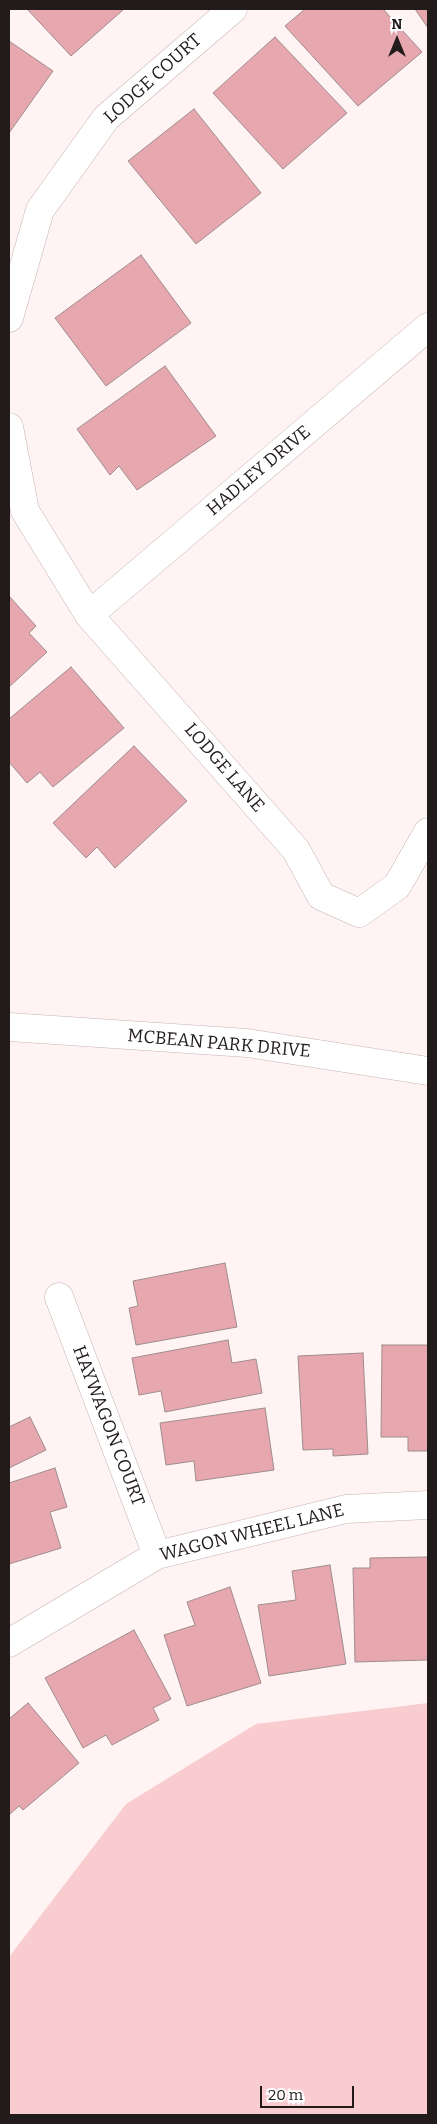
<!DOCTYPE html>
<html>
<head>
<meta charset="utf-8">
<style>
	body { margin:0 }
	#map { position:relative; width:437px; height:2124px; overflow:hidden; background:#fff3f3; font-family:Bitter,serif }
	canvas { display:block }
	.frame { position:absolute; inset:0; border:10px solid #221b1c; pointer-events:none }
	.north { position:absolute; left:372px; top:15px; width:50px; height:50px; -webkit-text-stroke:4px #fff; paint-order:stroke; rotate:0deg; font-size:14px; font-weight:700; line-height:20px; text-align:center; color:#221b1c }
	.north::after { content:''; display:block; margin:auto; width:18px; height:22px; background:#221b1c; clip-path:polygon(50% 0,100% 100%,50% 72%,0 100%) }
	.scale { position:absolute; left:260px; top:2086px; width:94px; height:22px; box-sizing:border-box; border:2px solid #221b1c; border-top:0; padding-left:6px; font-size:15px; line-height:18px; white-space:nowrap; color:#221b1c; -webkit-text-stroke:4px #fff; paint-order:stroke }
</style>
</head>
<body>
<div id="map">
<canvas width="437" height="2124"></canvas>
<div class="frame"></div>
<div class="north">N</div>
<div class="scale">20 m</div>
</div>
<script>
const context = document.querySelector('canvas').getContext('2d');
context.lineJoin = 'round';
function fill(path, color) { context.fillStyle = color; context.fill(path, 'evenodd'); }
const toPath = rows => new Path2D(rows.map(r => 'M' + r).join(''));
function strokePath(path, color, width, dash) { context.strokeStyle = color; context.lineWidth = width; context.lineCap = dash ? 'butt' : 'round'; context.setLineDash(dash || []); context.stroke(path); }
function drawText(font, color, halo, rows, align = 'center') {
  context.font = font + ' Bitter,serif'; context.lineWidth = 4; context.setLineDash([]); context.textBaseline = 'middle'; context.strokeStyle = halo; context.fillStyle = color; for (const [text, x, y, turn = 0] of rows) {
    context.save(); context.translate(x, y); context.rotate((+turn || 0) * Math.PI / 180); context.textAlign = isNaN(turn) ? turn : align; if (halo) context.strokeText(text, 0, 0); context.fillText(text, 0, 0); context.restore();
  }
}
fill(toPath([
	[428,1703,428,2115,9,2115,9,1957,126,1804,256,1724]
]), '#f9cccf');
const building = toPath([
	[27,9,124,9,71,56,27,9],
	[305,9,383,9,422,52,358,106,285,26,305,9],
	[415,9,428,9,428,28,415,9],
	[275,37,347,113,283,169,213,93,275,37],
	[9,41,53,71,9,133,9,41],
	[194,109,261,193,196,244,128,161,194,109],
	[141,255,191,323,106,386,55,318,141,255],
	[165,366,216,436,137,490,119,466,110,475,77,429,165,366],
	[9,596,36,626,29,633,47,652,9,687,9,596],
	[71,667,124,728,53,787,40,772,27,783,9,762,9,719,71,667],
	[134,746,187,801,115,868,97,847,86,858,53,823,134,746],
	[225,1263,237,1327,136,1345,129,1308,138,1306,133,1281,225,1263],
	[228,1340,232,1363,256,1359,262,1393,165,1412,161,1391,139,1395,132,1358,228,1340],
	[382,1345,428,1345,428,1451,408,1451,408,1437,381,1437,382,1345],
	[363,1353,368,1454,333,1456,333,1449,303,1450,298,1356,363,1353],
	[265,1408,274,1470,196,1481,194,1461,166,1465,160,1423,265,1408],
	[30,1417,46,1450,9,1468,9,1427,30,1417],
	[55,1468,67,1507,50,1512,61,1548,9,1564,9,1483,55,1468],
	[428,1557,428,1660,355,1662,353,1568,370,1568,370,1558,428,1557],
	[330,1565,346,1664,269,1676,258,1605,296,1600,292,1571,330,1565],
	[230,1587,261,1683,187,1706,164,1635,195,1625,187,1602,230,1587],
	[134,1630,171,1699,153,1708,159,1720,112,1745,106,1735,83,1748,45,1678,134,1630],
	[28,1703,79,1763,23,1810,19,1806,9,1815,9,1719,28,1703]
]);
fill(building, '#e6a8ae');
strokePath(building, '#9e8c8e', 1);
const minor = toPath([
	[9,318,40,210,106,118,233,9],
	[9,427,25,511,89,615,296,850,321,896,359,913,397,886,428,832],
	[89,615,428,327],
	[59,1297,157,1555],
	[9,1643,157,1555,346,1509,428,1505]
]);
const primary = toPath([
	[9,1027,247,1043,428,1071]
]);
strokePath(minor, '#c7b4b5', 29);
strokePath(primary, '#c7b4b5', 29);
strokePath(minor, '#fff', 28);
strokePath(primary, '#fff', 28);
drawText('18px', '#221b1c', '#fff', [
	["LODGE COURT",153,79,-42],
	["HADLEY DRIVE",259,471,-40],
	["LODGE LANE",224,768,49],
	["MCBEAN PARK DRIVE",219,1044,5],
	["HAYWAGON COURT",108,1426,69],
	["WAGON WHEEL LANE",252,1533,-14]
]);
</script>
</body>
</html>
